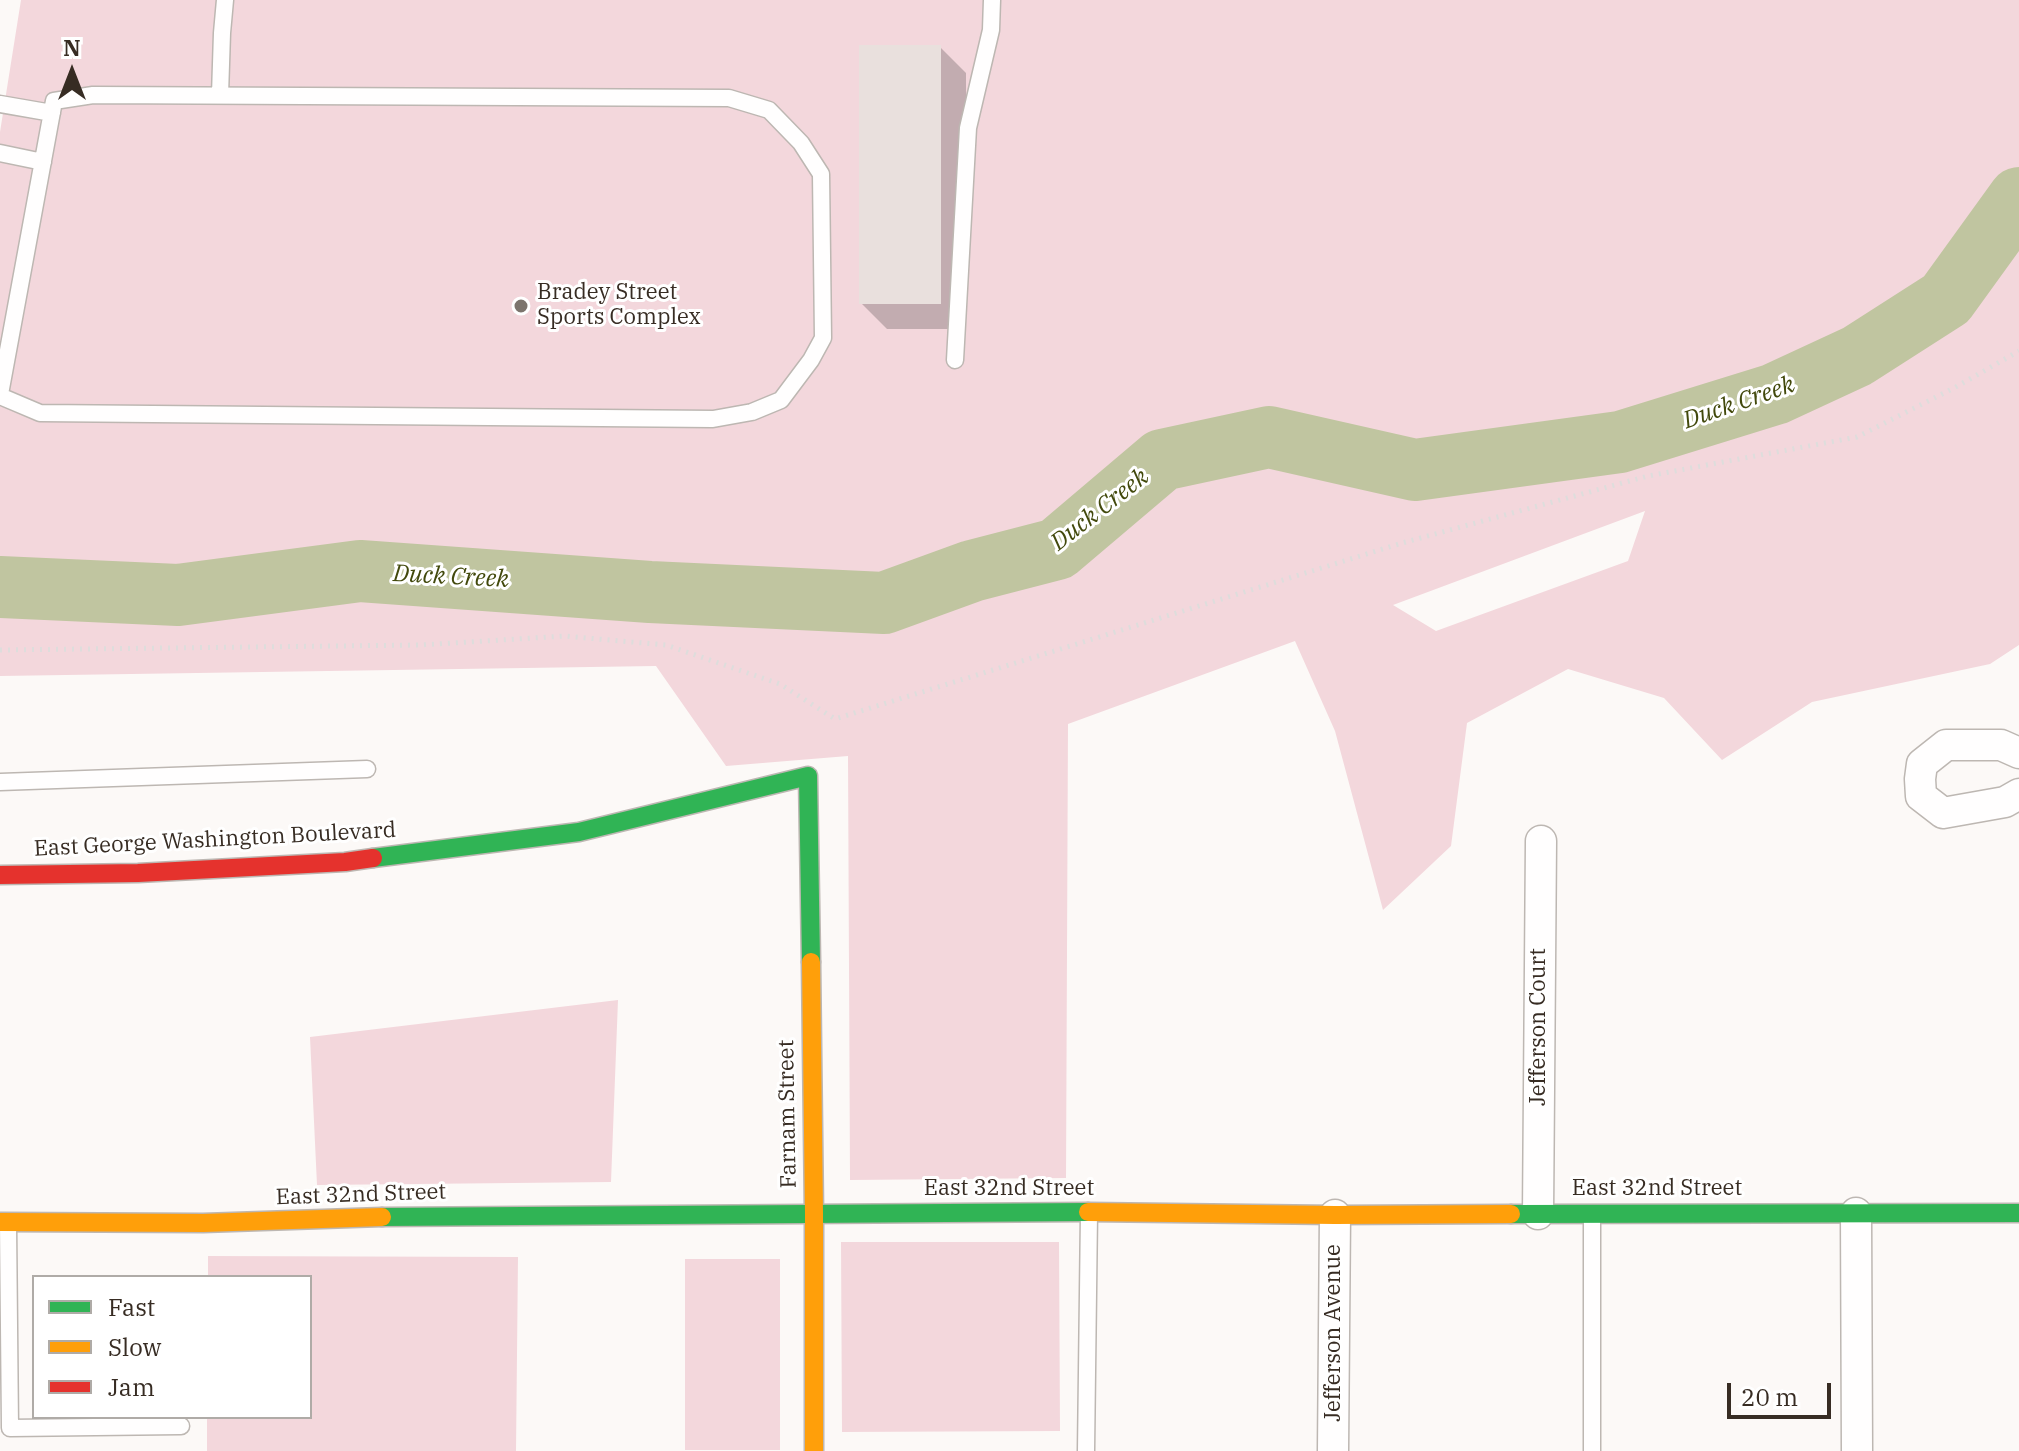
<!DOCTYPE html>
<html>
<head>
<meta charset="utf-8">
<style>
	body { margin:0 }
	#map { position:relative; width:2019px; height:1451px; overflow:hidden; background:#fcf9f7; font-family:"IBM Plex Serif",serif }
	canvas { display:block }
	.legend { position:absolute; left:32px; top:1275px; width:280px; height:144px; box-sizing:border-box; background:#fff; border:2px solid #afaba7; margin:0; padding:10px 14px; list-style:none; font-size:24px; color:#372c23 }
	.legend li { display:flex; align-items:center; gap:16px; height:40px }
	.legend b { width:40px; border:2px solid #afaba7 }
	.north { position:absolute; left:32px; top:32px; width:80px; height:80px; -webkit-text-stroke:6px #fff; paint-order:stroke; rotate:0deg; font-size:22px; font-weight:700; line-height:32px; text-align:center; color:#372c23 }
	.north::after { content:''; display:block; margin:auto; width:28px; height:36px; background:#372c23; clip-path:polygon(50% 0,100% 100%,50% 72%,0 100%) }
	.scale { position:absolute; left:1727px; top:1383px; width:104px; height:36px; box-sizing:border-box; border:4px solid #372c23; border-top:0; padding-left:10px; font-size:24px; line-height:28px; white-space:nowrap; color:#372c23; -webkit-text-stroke:6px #fff; paint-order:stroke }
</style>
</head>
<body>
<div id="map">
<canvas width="2019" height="1451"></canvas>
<ul class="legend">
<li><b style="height:10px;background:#30b455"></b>Fast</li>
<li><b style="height:10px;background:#ff9f0a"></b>Slow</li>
<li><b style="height:10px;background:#e5322d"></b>Jam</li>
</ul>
<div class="north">N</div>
<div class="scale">20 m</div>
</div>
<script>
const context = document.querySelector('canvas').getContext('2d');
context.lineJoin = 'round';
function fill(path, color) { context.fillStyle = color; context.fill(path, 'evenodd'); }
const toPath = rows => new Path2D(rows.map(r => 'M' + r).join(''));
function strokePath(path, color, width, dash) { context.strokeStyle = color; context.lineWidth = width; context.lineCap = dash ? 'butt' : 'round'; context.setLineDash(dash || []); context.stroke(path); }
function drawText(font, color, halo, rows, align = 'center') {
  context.font = font + ' "IBM Plex Serif",serif'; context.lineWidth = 6; context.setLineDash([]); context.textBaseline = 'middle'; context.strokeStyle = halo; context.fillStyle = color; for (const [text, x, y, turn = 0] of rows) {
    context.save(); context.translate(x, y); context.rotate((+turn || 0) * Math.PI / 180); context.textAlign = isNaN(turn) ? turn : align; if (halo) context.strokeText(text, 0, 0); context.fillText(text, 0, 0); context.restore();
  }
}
fill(toPath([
	[21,0,2019,0,2019,645,1990,664,1812,702,1722,760,1664,698,1568,669,1467,723,1451,846,1383,910,1335,731,1295,641,1068,724,1066,1178,850,1180,848,756,726,766,656,666,0,676,0,132],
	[1645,511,1628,561,1436,631,1393,605],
	[618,1000,611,1182,317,1185,310,1037],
	[841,1242,1059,1242,1060,1431,842,1432],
	[208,1256,518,1257,516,1451,207,1451,207,1417,310,1417,310,1277,208,1277],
	[685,1259,780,1259,780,1450,685,1450]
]), '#f3d7dc');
fill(toPath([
	[940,47,966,73,966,329,887,329,861,303]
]), '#0003');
strokePath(toPath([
	[0,587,178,595,360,571,650,592,884,603,972,571,1057,549,1162,460,1269,437,1415,470,1620,442,1775,394,1857,356,1946,299,2019,198]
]), '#c0c5a0', 62);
fill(toPath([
	[859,45,941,45,941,304,859,304]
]), '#e9e0dd');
const lane = toPath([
	[220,95,222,33,225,0],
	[0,104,52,113],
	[0,153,43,162],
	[955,360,968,128,991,30,992,0],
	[0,394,54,101,93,95,729,98,769,110,801,143,821,174,823,338,811,360,781,400,752,412,713,419,40,413,0,396],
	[0,782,367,769],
	[1592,1215,1592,1451],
	[8,1224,10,1428,181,1426],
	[1086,1451,1089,1213]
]);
const street = toPath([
	[2019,753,2001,745,1946,745,1922,764,1920,779,1921,796,1943,813,2005,802,2019,794],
	[1856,1213,1857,1451],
	[1538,1214,1541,841],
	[1333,1451,1335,1215]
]);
const fast = toPath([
	[373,858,579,832,808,776,811,962],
	[1511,1214,2019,1213],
	[382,1217,1088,1212]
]);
const slow = toPath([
	[811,962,814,1214,814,1451],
	[1088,1212,1335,1215,1511,1214],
	[0,1222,203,1223,382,1217]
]);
const jam = toPath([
	[0,875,138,873,345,862,373,858]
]);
strokePath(lane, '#bdb7b2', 19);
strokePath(street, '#bdb7b2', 33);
strokePath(fast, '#bdb7b2', 21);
strokePath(slow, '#bdb7b2', 21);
strokePath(jam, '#bdb7b2', 21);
strokePath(toPath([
	[0,650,420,645,564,636,666,645,780,684,835,719,1402,543,1648,476,1857,437,1954,388,2019,351]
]), '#dedddc', 5, [2, 6]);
strokePath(lane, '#fffefe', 16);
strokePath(street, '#fffefe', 30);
strokePath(fast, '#30b455', 18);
strokePath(slow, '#ff9f0a', 18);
strokePath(jam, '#e5322d', 18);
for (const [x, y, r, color] of [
	[521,306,8,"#7c746d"]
]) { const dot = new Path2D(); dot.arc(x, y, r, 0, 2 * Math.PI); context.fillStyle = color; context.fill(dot); strokePath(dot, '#fff', 3); }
drawText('22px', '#372c23', '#fff', [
	["Bradey Street",537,293],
	["Sports Complex",537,318]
], 'left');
drawText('22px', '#372c23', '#fff', [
	["East George Washington Boulevard",215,840,-3],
	["Jefferson Court",1539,1027,-90],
	["Farnam Street",788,1114,-91],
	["East 32nd Street",1009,1189],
	["East 32nd Street",1657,1189],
	["East 32nd Street",361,1195,-2],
	["Jefferson Avenue",1334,1333,-90]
]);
drawText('italic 24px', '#42490c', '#fff', [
	["Duck Creek",1739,403,-19],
	["Duck Creek",1100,510,-38],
	["Duck Creek",451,577,3]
]);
</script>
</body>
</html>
